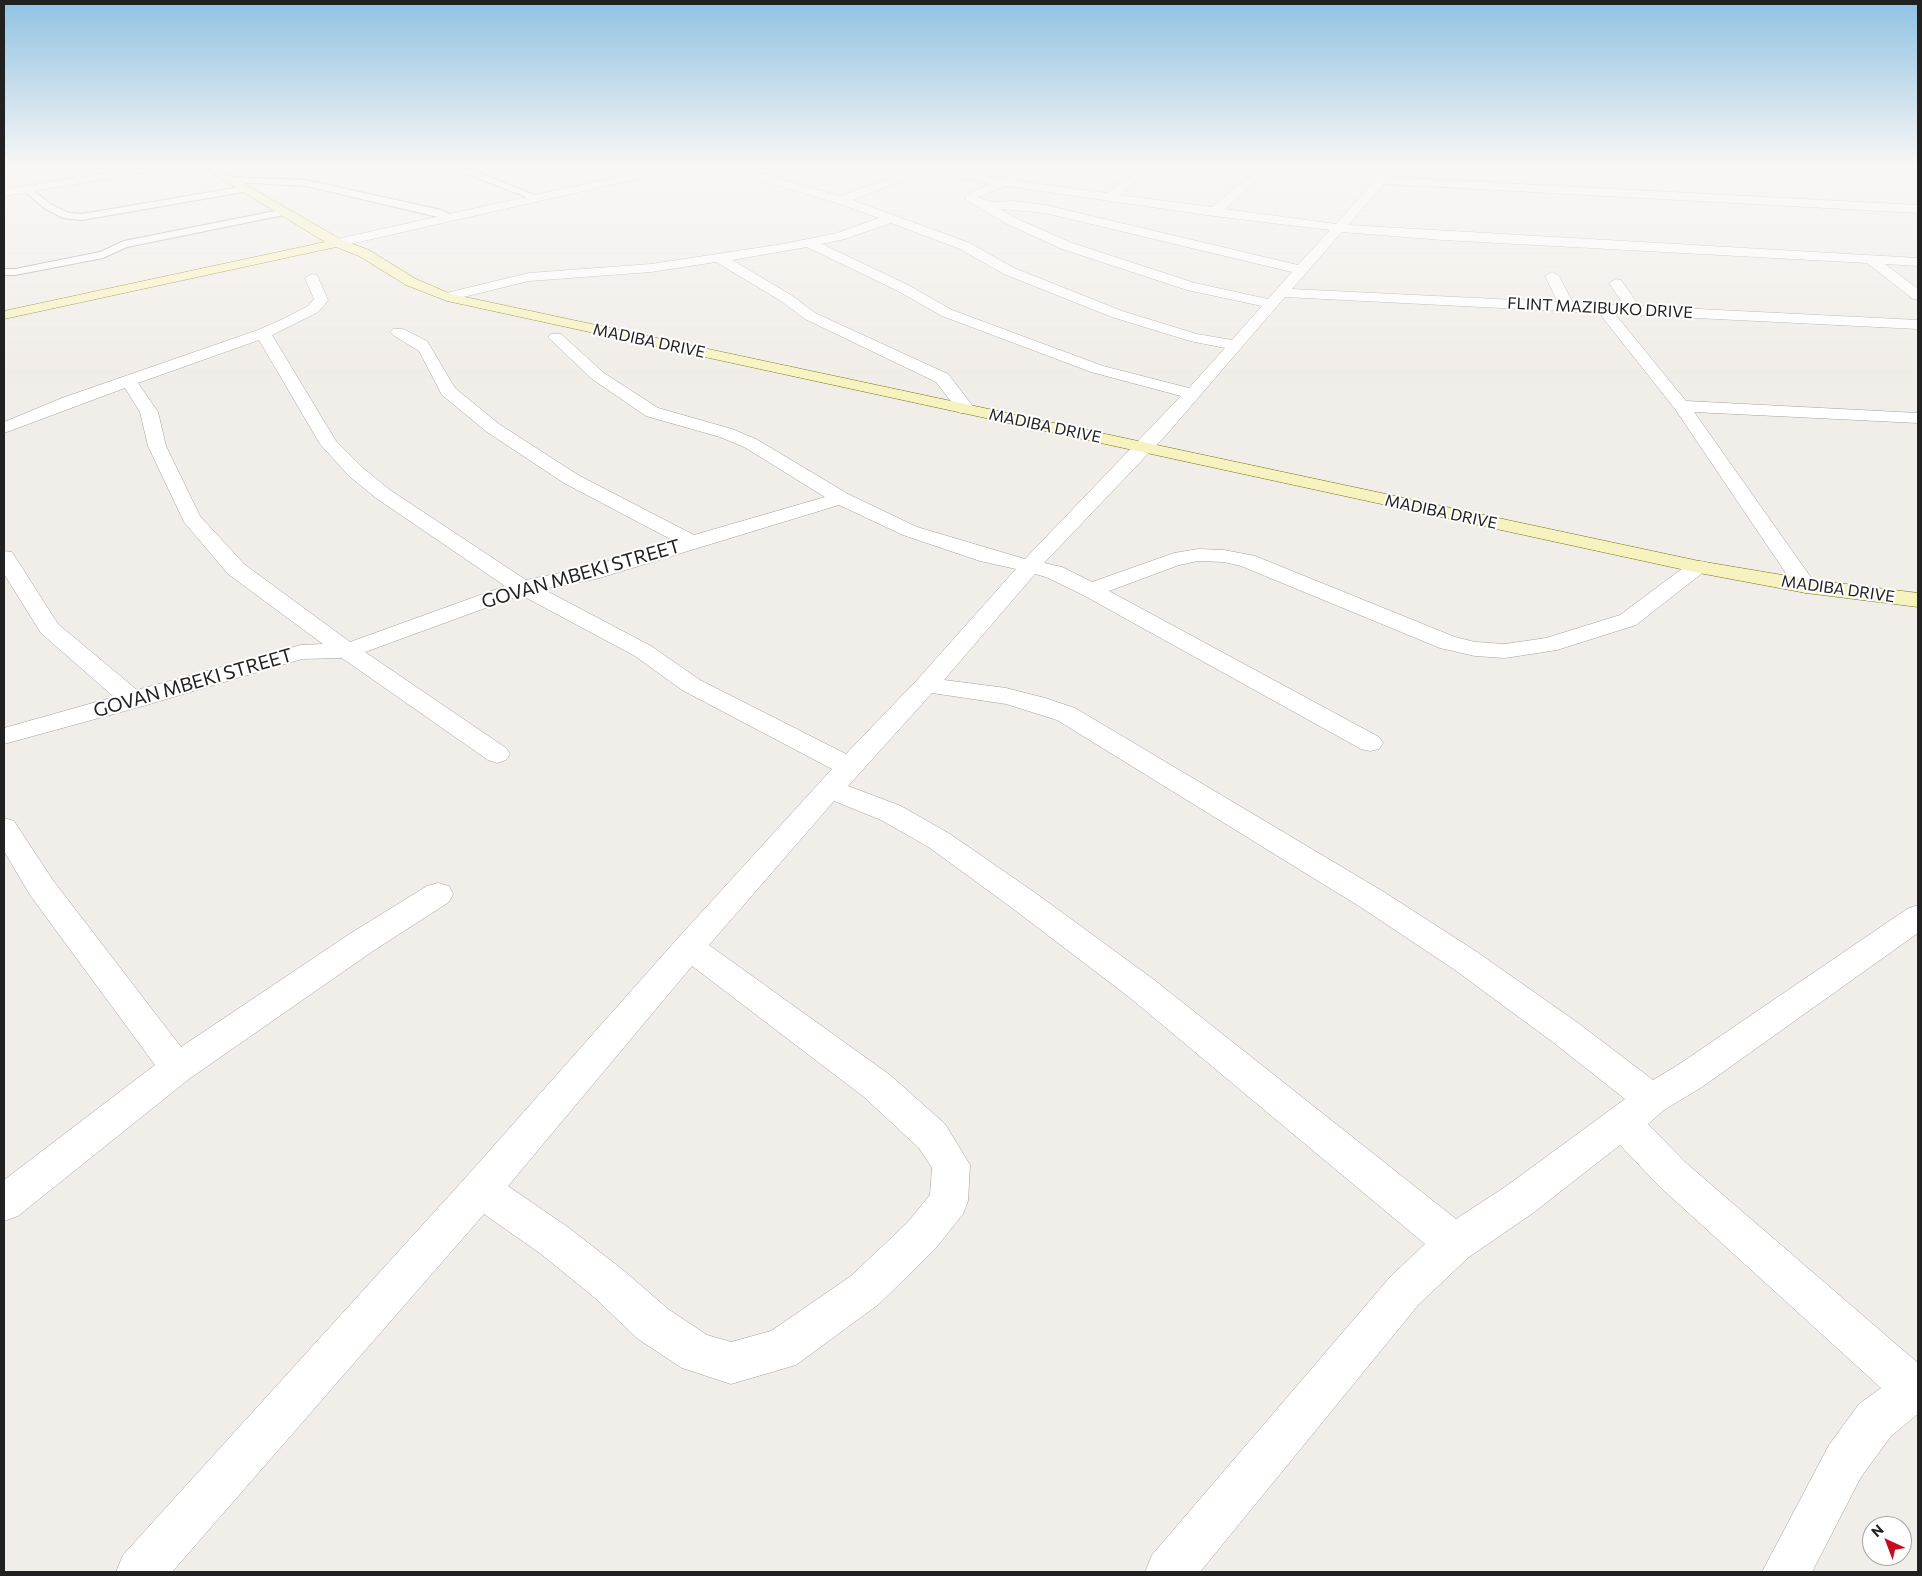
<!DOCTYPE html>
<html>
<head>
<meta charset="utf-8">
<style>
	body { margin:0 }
	#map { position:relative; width:1922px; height:1576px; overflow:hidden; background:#f1ede8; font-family:Commissioner,sans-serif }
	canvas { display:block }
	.frame { position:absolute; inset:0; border:5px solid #212121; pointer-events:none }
	.north { position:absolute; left:1862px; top:1516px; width:50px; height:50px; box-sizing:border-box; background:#fff; border:1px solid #a6a6a6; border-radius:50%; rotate:317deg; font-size:14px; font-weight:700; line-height:20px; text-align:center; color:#212121 }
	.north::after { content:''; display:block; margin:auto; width:18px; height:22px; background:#c70b23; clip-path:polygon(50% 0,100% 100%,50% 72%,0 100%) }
</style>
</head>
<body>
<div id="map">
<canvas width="1922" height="1576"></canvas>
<div class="frame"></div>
<div class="north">N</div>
</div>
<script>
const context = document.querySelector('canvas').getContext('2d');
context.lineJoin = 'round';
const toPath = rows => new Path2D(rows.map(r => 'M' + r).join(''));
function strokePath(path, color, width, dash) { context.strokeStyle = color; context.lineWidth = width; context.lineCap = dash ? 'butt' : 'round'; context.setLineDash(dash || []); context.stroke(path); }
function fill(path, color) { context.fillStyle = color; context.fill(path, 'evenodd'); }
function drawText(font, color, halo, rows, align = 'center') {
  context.font = font + ' Commissioner,sans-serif'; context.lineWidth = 4; context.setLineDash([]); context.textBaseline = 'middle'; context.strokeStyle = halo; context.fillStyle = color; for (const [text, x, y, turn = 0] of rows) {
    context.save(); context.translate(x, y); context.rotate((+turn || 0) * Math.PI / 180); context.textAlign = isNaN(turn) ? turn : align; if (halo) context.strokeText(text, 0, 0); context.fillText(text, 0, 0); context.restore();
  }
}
const lane = toPath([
	[464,169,470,169,542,198,534,200,464,173,464,169],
	[232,177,306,180,441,210,456,217,451,220,306,186,229,182,227,180,232,177],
	[246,186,249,187,249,191,82,220,63,218,44,208,22,189,30,187,50,204,69,213,82,214,246,186],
	[285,209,289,210,289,214,127,247,103,258,15,275,4,275,4,269,15,269,100,252,124,241,285,209]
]);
const street = toPath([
	[158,164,182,164,177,167,4,196,4,190,158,164],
	[675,164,694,164,689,167,337,247,331,243,337,239,675,164],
	[726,164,740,164,764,174,800,164,816,164,815,166,775,178,840,196,928,164,943,164,939,167,1003,179,1033,164,1046,164,1017,181,1107,193,1145,164,1157,164,1119,195,1212,207,1264,164,1275,164,1225,209,1336,224,1389,164,1400,164,1389,177,1918,205,1918,213,1384,184,1348,225,1918,258,1918,266,1885,264,1918,289,1918,300,1913,299,1867,263,1443,240,1342,232,1292,289,1558,302,1545,276,1552,272,1559,276,1573,303,1624,305,1609,283,1616,279,1621,280,1639,306,1918,320,1918,329,1615,314,1686,401,1918,413,1918,423,1694,412,1817,586,1814,591,1806,593,1798,591,1675,409,1599,313,1285,297,1166,435,1044,563,1062,567,1092,582,1174,553,1198,549,1224,550,1255,556,1455,637,1475,642,1505,644,1546,638,1620,615,1691,562,1699,561,1707,562,1710,567,1636,625,1557,650,1505,658,1475,656,1440,648,1241,566,1224,562,1198,561,1179,565,1109,591,1379,737,1383,743,1379,749,1370,751,1361,749,1083,595,1046,577,1035,574,944,680,1006,688,1045,698,1075,708,1384,892,1477,952,1578,1023,1653,1080,1678,1065,1907,909,1918,905,1918,933,1702,1087,1664,1110,1648,1124,1686,1163,1918,1363,1918,1414,1891,1436,1861,1477,1812,1572,1762,1572,1829,1445,1859,1404,1881,1388,1660,1187,1620,1145,1533,1213,1469,1257,1419,1304,1200,1572,1145,1572,1152,1555,1391,1276,1425,1244,1129,997,1012,908,930,848,881,820,834,801,709,945,890,1075,945,1124,970,1165,968,1201,963,1214,935,1249,879,1304,796,1365,731,1384,682,1368,638,1339,595,1298,541,1254,484,1214,172,1572,116,1572,123,1555,467,1176,678,938,832,769,682,690,635,656,521,595,365,652,506,748,510,754,506,760,497,763,488,760,342,658,302,659,143,706,4,744,4,728,114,697,41,633,4,574,4,551,12,552,58,624,137,690,301,645,323,644,228,574,184,522,148,446,140,412,125,388,4,433,4,422,62,398,258,330,283,319,308,306,314,299,305,278,312,274,317,275,328,300,326,303,318,312,272,335,336,441,363,468,390,490,526,580,584,568,674,541,564,483,487,432,442,395,419,351,393,335,390,332,393,329,403,329,427,341,455,388,499,424,578,475,694,535,825,497,744,447,720,437,646,416,592,379,551,340,548,337,551,334,561,334,604,373,658,408,732,429,756,439,848,494,917,527,1025,559,1181,396,1091,372,942,316,898,291,807,247,732,260,791,295,815,313,948,374,975,409,972,413,960,413,936,382,805,319,781,301,716,262,651,272,529,281,447,301,440,297,442,294,529,273,651,264,783,244,837,233,879,218,837,203,759,180,726,164],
	[928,171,991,184,967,194,965,199,1005,223,1062,249,1187,290,1262,306,1232,340,1197,334,1122,311,1014,268,970,243,852,200,928,171],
	[1006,186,1214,216,1330,230,1298,265,1045,205,1015,201,990,202,978,197,1006,186],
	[1001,209,1045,213,1292,272,1268,299,1195,283,1072,243,1013,217,1001,209],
	[891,223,960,249,1004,274,1112,317,1190,341,1225,348,1189,388,1103,366,952,310,908,285,822,244,845,239,891,223],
	[259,340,320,444,349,476,376,498,505,586,350,642,244,564,200,516,166,446,158,412,138,383,259,340],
	[839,505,903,535,980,561,1016,569,917,680,846,754,700,680,651,646,543,589,596,579,839,505],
	[932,693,1006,704,1057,720,1362,908,1455,970,1554,1043,1625,1099,1505,1187,1456,1219,1153,979,1034,892,950,834,901,806,848,786,932,693],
	[692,966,864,1097,919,1148,932,1168,930,1195,907,1223,851,1276,771,1331,731,1342,707,1335,668,1309,623,1270,569,1228,508,1186,692,966],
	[1842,164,1918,164,1918,168,1847,167,1842,164],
	[4,818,14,821,52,879,181,1047,351,933,427,886,438,883,449,886,453,894,449,902,373,951,189,1079,18,1216,4,1221,4,1180,155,1065,30,895,4,851,4,818]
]);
const secondary = toPath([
	[197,164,210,164,342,240,369,250,416,279,451,294,1699,561,1806,579,1918,593,1918,607,1806,593,1699,573,447,301,406,285,359,256,336,247,4,319,4,311,325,242,197,164]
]);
strokePath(lane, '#a2a2a2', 2);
strokePath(street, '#a2a2a2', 1);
strokePath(secondary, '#75730b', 1);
fill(lane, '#fff');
fill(street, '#fff');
fill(secondary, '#f7f3c0');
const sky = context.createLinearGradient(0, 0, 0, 385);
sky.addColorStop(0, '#8fc2e3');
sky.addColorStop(0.43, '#f9f7f5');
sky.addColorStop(1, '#f9f7f500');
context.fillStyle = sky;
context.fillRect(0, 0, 1922, 385);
drawText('16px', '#212121', '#fff', [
	["FLINT MAZIBUKO DRIVE",1600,308,3],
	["MADIBA DRIVE",649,341,12],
	["MADIBA DRIVE",1045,426,12],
	["MADIBA DRIVE",1441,512,12],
	["MADIBA DRIVE",1838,589,8]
]);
drawText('19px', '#212121', '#fff', [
	["GOVAN MBEKI STREET",581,574,-16],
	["GOVAN MBEKI STREET",193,683,-16]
]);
</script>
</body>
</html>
